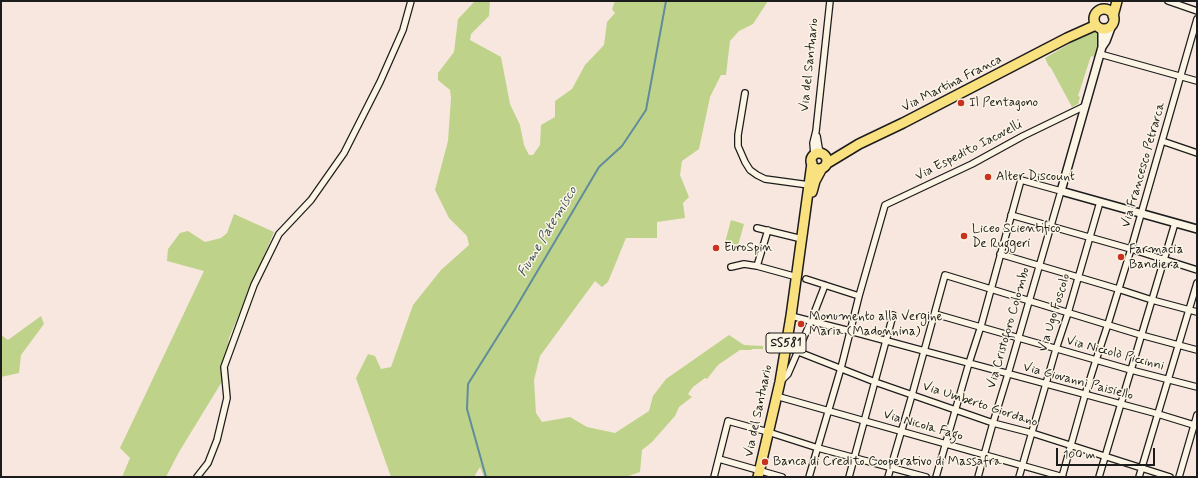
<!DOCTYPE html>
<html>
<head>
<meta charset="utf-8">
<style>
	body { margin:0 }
	#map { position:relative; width:1198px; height:478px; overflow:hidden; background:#f8e7df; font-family:Mynerve,sans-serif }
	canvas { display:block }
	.frame { position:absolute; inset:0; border:2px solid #1c1c1c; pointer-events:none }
	.scale { position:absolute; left:1056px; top:448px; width:99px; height:18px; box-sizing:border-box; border:2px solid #1c1c1c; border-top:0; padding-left:5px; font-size:12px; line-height:14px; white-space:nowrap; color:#1c1c1c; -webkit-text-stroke:3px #fcf5e5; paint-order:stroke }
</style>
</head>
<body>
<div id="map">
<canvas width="1198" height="478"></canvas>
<div class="frame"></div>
<div class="scale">100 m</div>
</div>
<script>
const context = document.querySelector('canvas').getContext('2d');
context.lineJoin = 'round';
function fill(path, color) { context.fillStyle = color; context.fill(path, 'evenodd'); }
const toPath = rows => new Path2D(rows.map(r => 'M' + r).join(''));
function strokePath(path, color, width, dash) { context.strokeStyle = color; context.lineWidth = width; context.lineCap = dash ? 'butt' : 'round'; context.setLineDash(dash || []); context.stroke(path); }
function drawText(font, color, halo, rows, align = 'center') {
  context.font = font + ' Mynerve,sans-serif'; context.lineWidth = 3; context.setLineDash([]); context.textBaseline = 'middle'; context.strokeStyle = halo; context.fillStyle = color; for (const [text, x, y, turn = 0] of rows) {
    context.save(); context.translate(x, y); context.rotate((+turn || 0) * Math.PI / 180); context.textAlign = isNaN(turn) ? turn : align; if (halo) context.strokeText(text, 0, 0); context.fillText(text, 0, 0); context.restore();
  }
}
fill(toPath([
	[475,1,490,1,489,16,471,34,470,40,501,57,510,104,520,125,524,145,529,155,533,155,540,145,541,125,555,117,555,101,572,89,585,65,604,45,607,22,615,13,612,9,615,1,768,1,753,24,739,31,730,41,726,75,721,75,710,97,699,149,682,161,680,175,689,197,683,203,685,218,657,222,657,238,626,238,608,282,602,287,595,281,540,356,534,380,536,413,542,422,570,417,587,427,615,433,649,411,653,396,666,379,729,335,744,345,763,346,763,349,752,349,751,350,740,350,718,365,707,379,705,378,693,387,688,394,692,397,679,407,675,416,652,442,642,450,640,472,626,477,484,477,480,467,474,477,391,477,356,378,368,354,375,356,381,369,391,367,413,305,441,270,469,245,467,236,449,218,435,190,448,141,451,98,450,90,438,80,438,73,454,52,458,19],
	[1091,31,1093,31,1097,33,1099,36,1099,40,1094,57,1091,56,1078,96,1080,97,1078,104,1072,107,1051,68,1048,65,1045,58],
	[234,214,274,232,229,338,223,380,179,452,166,477,122,477,130,458,120,448,204,271,167,261,168,249,180,233,188,231,205,242,221,238,227,233],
	[731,220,744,224,737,249,724,246],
	[41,316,44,324,21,355,19,373,1,377,1,335,8,340]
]), '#bed389');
strokePath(toPath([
	[486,477,467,409,468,384,515,309,599,167,622,146,646,110,666,1]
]), '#608c9b', 2);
const minor = toPath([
	[1168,1,1197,11],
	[1100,54,1197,81],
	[745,93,738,135,738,146,745,162,750,170,757,175,765,179,809,185],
	[817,136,819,148,821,153],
	[1162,141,1197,153],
	[814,155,813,143,816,131,830,1],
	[1011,215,1131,249,1197,270],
	[757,228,802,239],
	[1000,254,1118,289,1152,300,1197,312],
	[757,266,768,230],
	[731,267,744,264,757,266,797,277],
	[806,279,859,296],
	[935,314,1131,370,1197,387],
	[791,316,850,331,1158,414,1197,426],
	[786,347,875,382,993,423,1032,433,1170,477],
	[780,382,788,374,811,321,825,285],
	[776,396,1063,477],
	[719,459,782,477],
	[197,477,208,463,217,440,227,398,224,367,254,285,279,234,311,200,344,153,380,82,403,30,411,1],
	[714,477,728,421,768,432,818,448,926,477],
	[809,477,841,368,859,296,885,205,972,164,1023,136,1085,106],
	[849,477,893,315],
	[888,477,912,395,945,275,1141,335,1197,350],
	[936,477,969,363,981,326,1021,180,1061,191,1008,374,993,423,978,477],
	[1019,477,1056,349,1068,313,1100,202],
	[1062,477,1085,395,1096,360,1108,324,1131,249,1197,19],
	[1099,477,1175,223],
	[1139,477,1197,283],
	[1179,477,1197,415]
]);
const tertiary = toPath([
	[1099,27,1102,32,1102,47,1061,191,1197,229],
	[1102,47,1106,41,1112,25]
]);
const primary = toPath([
	'1094 19a10 10 0 1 1 20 0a10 10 0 1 1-20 0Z',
	[1113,16,1117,1],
	'811 161a8 8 0 1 1 16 0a8 8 0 1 1-16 0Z',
	[826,164,859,144,903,123,1067,38,1096,25],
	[812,192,815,181,822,168],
	[758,477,780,382,791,316,812,163]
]);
strokePath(minor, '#1c1c1c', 8);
strokePath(tertiary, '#1c1c1c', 10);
strokePath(primary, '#1c1c1c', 12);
strokePath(minor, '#fcf5e5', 5.5);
strokePath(tertiary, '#fcf5e5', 7);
strokePath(primary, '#fae180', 9);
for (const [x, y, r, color] of [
	[961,103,4,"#c8321e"],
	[988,177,4,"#c8321e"],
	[964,236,4,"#c8321e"],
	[716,248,4,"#c8321e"],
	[1121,257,4,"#c8321e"],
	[801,324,4,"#c8321e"],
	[765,462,4,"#c8321e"]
]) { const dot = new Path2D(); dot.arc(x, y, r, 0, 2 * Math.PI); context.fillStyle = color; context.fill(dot); strokePath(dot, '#fcf5e5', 1.5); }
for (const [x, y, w] of [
	[786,343,40]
]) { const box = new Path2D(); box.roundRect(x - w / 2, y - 10, w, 20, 3); context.fillStyle = '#fcf5e5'; context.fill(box); strokePath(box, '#1c1c1c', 1); }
drawText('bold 12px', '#1c1c1c', null, [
	["SS581",786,343]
]);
drawText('13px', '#1c1c1c', '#fcf5e5', [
	["Via del Santuario",810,65,-84],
	["Via Martina Franca",952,84,-27],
	["Via Espedito Iacovelli",969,151,-27],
	["Via Francesco Petrarca",1144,165,-74],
	["Via Ugo Foscolo",1055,313,-73],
	["Via Cristoforo Colombo",1009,328,-74],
	["Via Niccolò Piccinni",1115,354,15],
	["Via Giovanni Paisiello",1078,382,15],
	["Via Umberto Giordano",980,405,18],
	["Via del Santuario",759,411,-78],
	["Via Nicola Fago",923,426,16]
]);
drawText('13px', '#1c1c1c', '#fcf5e5', [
	["Il Pentagono",969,103],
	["Alter Discount",996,177],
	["Liceo Scientifico",972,229],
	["De Ruggeri",972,244],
	["EuroSpin",724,248],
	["Farmacia",1129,250],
	["Bandiera",1129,265],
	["Monumento alla Vergine",809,317],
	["Maria (Madonnina)",809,332],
	["Banca di Credito Cooperativo di Massafra",773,462]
], 'left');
drawText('italic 14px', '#3e545b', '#fcf5e5', [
	["Fiume Patemisco",548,232,-59]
]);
</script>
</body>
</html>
